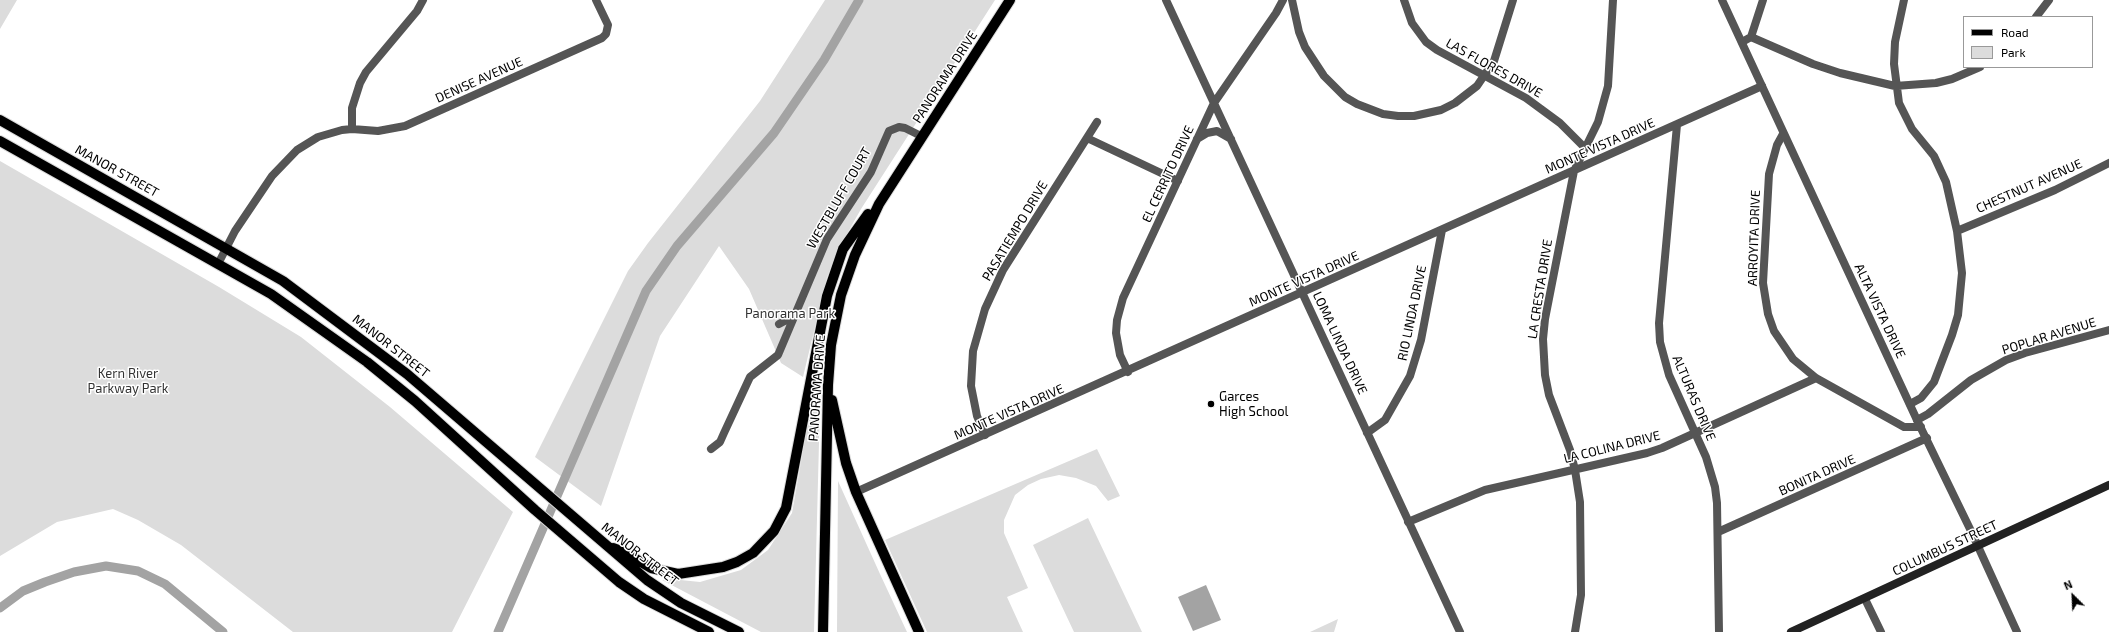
<!DOCTYPE html>
<html>
<head>
<meta charset="utf-8">
<style>
	body { margin:0 }
	#map { position:relative; width:2109px; height:632px; overflow:hidden; background:#fff; font-family:"Exo 2",sans-serif }
	canvas { display:block }
	.legend { position:absolute; left:1963px; top:16px; width:130px; height:52px; box-sizing:border-box; background:#fff; border:1px solid #999; margin:0; padding:5px 7px; list-style:none; font-size:12px; color:#000 }
	.legend li { display:flex; align-items:center; gap:8px; height:20px }
	.legend b { width:20px; border:1px solid #999 }
	.north { position:absolute; left:2053px; top:576px; width:40px; height:40px; -webkit-text-stroke:3px #fff; paint-order:stroke; rotate:336deg; font-size:11px; font-weight:700; line-height:16px; text-align:center; color:#000 }
	.north::after { content:''; display:block; margin:auto; width:14px; height:18px; background:#000; clip-path:polygon(50% 0,100% 100%,50% 72%,0 100%) }
</style>
</head>
<body>
<div id="map">
<canvas width="2109" height="632"></canvas>
<ul class="legend">
<li><b style="height:5px;background:#000"></b>Road</li>
<li><b style="height:11px;background:#dcdcdc"></b>Park</li>
</ul>
<div class="north">N</div>
</div>
<script>
const context = document.querySelector('canvas').getContext('2d');
context.lineJoin = 'round';
function fill(path, color) { context.fillStyle = color; context.fill(path, 'evenodd'); }
const toPath = rows => new Path2D(rows.map(r => 'M' + r).join(''));
function strokePath(path, color, width, dash) { context.strokeStyle = color; context.lineWidth = width; context.lineCap = dash ? 'butt' : 'round'; context.setLineDash(dash || []); context.stroke(path); }
function drawText(font, color, halo, rows, align = 'center') {
  context.font = font + ' "Exo 2",sans-serif'; context.lineWidth = 3; context.setLineDash([]); context.textBaseline = 'middle'; context.strokeStyle = halo; context.fillStyle = color; for (const [text, x, y, turn = 0] of rows) {
    context.save(); context.translate(x, y); context.rotate((+turn || 0) * Math.PI / 180); context.textAlign = isNaN(turn) ? turn : align; if (halo) context.strokeText(text, 0, 0); context.fillText(text, 0, 0); context.restore();
  }
}
fill(toPath([
	[0,0,17,0,0,29],
	[825,0,995,0,861,209,838,250,827,277,803,377,781,363,749,289,719,246,660,336,601,506,535,457,628,271,648,243,760,101],
	[0,161,219,287,301,337,390,407,513,512,452,632,293,632,181,545,138,520,113,509,57,522,0,556],
	[811,405,820,405,814,632,761,632,662,580,671,579,700,582,741,570,768,550,792,513],
	[1097,449,1120,496,1108,501,1096,486,1076,478,1059,475,1041,479,1028,485,1015,495,1004,520,1004,533,1028,588,1007,597,1023,632,927,632,885,540],
	[838,481,880,574,907,632,837,632],
	[1088,518,1142,632,1074,632,1033,545],
	[1338,619,1334,632,1310,632]
]), '#dcdcdc');
fill(toPath([
	[1206,585,1221,620,1193,631,1178,597]
]), '#a3a3a3');
strokePath(toPath([
	[0,608,23,591,45,582,74,572,106,566,138,571,165,584,223,632],
	[498,632,646,291,677,246,774,133,824,60,859,0]
]), '#a3a3a3', 9);
const primary = toPath([
	[0,120,283,281,407,374,647,580,681,603,739,632],
	[0,141,271,294,367,362,415,401,535,510,619,582,644,599,709,632],
	[832,400,846,463,856,492,919,632],
	[613,548,624,552,651,568,678,574,723,567,737,562,753,553,774,531,786,508,827,296,843,249,868,214],
	[823,632,828,385,831,345,841,295,855,255,879,204,1010,0]
]);
strokePath(primary, '#dbdbdb', 12);
strokePath(toPath([
	[1166,0,1460,632],
	[1292,0,1299,32,1305,47,1324,76,1345,97,1357,104,1383,114,1398,116,1414,116,1441,110,1455,103,1477,86,1494,61,1513,0],
	[1404,0,1412,23,1426,42,1437,50,1526,98,1560,123,1585,148],
	[1904,0,1895,42,1894,64,1899,103,1912,129,1934,156,1946,182,1957,231,1962,273,1958,315,1952,335,1934,382,1921,398,1910,404],
	[2036,17,2049,0],
	[1751,37,1813,64,1840,73,1895,86,1936,83,1952,79,1980,67],
	[1742,42,1751,37,1763,0],
	[1677,125,1659,323,1660,342,1669,375,1706,457,1715,487,1717,503,1719,632],
	[352,129,352,108,360,83,366,72,417,11,423,0],
	[1783,134,1777,145,1769,174,1763,283,1768,314,1774,331,1793,359,1816,378,1904,427,1921,427],
	[1087,138,1178,181],
	[1197,139,1207,133,1217,131,1231,139],
	[1957,231,2055,190,2109,163],
	[218,264,235,231,272,176,297,150,318,137,342,130,352,129,378,131,405,126,602,38,606,34,608,25,596,0],
	[779,324,794,316],
	[1128,372,1120,355,1116,333,1117,320,1123,298,1214,103,1276,13,1283,0],
	[1917,420,1928,414,1971,380,2006,360,2025,353,2109,330],
	[1367,433,1385,420,1410,376,1421,340,1442,230],
	[985,435,977,416,971,386,973,351,985,309,1003,270,1097,122],
	[711,449,720,442,724,433,750,377,778,355,827,239,871,172,889,131,899,127,905,128,921,136],
	[856,492,1762,86],
	[1408,522,1485,490,1647,453,1662,448,1816,378],
	[1718,532,1927,438],
	[1865,599,1881,632],
	[1575,632,1581,595,1580,502,1575,470,1570,450,1549,395,1545,375,1543,339,1545,319,1574,171,1598,122,1608,86,1613,0]
]), '#555', 8);
strokePath(toPath([
	[1722,0,1917,420,1971,531,2017,632]
]), '#555', 8);
strokePath(toPath([
	[1791,632,2109,485]
]), '#222', 8);
strokePath(primary, '#000', 10);
for (const [x, y, r, color] of [
	[1211,404,4,"#000"]
]) { const dot = new Path2D(); dot.arc(x, y, r, 0, 2 * Math.PI); context.fillStyle = color; context.fill(dot); strokePath(dot, '#fff', 1.5); }
drawText('13px', '#000', '#fff', [
	["LAS FLORES DRIVE",1494,68,29],
	["PANORAMA DRIVE",945,77,-57],
	["DENISE AVENUE",479,80,-24],
	["MONTE VISTA DRIVE",1600,146,-24],
	["MANOR STREET",117,171,29],
	["EL CERRITO DRIVE",1168,174,-65],
	["CHESTNUT AVENUE",2029,186,-24],
	["WESTBLUFF COURT",839,198,-60],
	["PASATIEMPO DRIVE",1015,231,-59],
	["ARROYITA DRIVE",1754,238,-88],
	["MONTE VISTA DRIVE",1304,279,-24],
	["LA CRESTA DRIVE",1540,289,-81],
	["ALTA VISTA DRIVE",1880,311,65],
	["RIO LINDA DRIVE",1412,313,-78],
	["POPLAR AVENUE",2049,336,-17],
	["LOMA LINDA DRIVE",1340,343,65],
	["MANOR STREET",391,346,38],
	["PANORAMA DRIVE",817,388,-86],
	["ALTURAS DRIVE",1694,398,67],
	["MONTE VISTA DRIVE",1009,412,-24],
	["LA COLINA DRIVE",1612,447,-14],
	["BONITA DRIVE",1817,475,-24],
	["COLUMBUS STREET",1945,548,-25],
	["MANOR STREET",640,554,38]
]);
drawText('13px', '#333', '#fff', [
	["Panorama Park",790,314],
	["Kern River",128,374],
	["Parkway Park",128,389]
]);
drawText('13px', '#000', '#fff', [
	["Garces",1219,397],
	["High School",1219,412]
], 'left');
</script>
</body>
</html>
